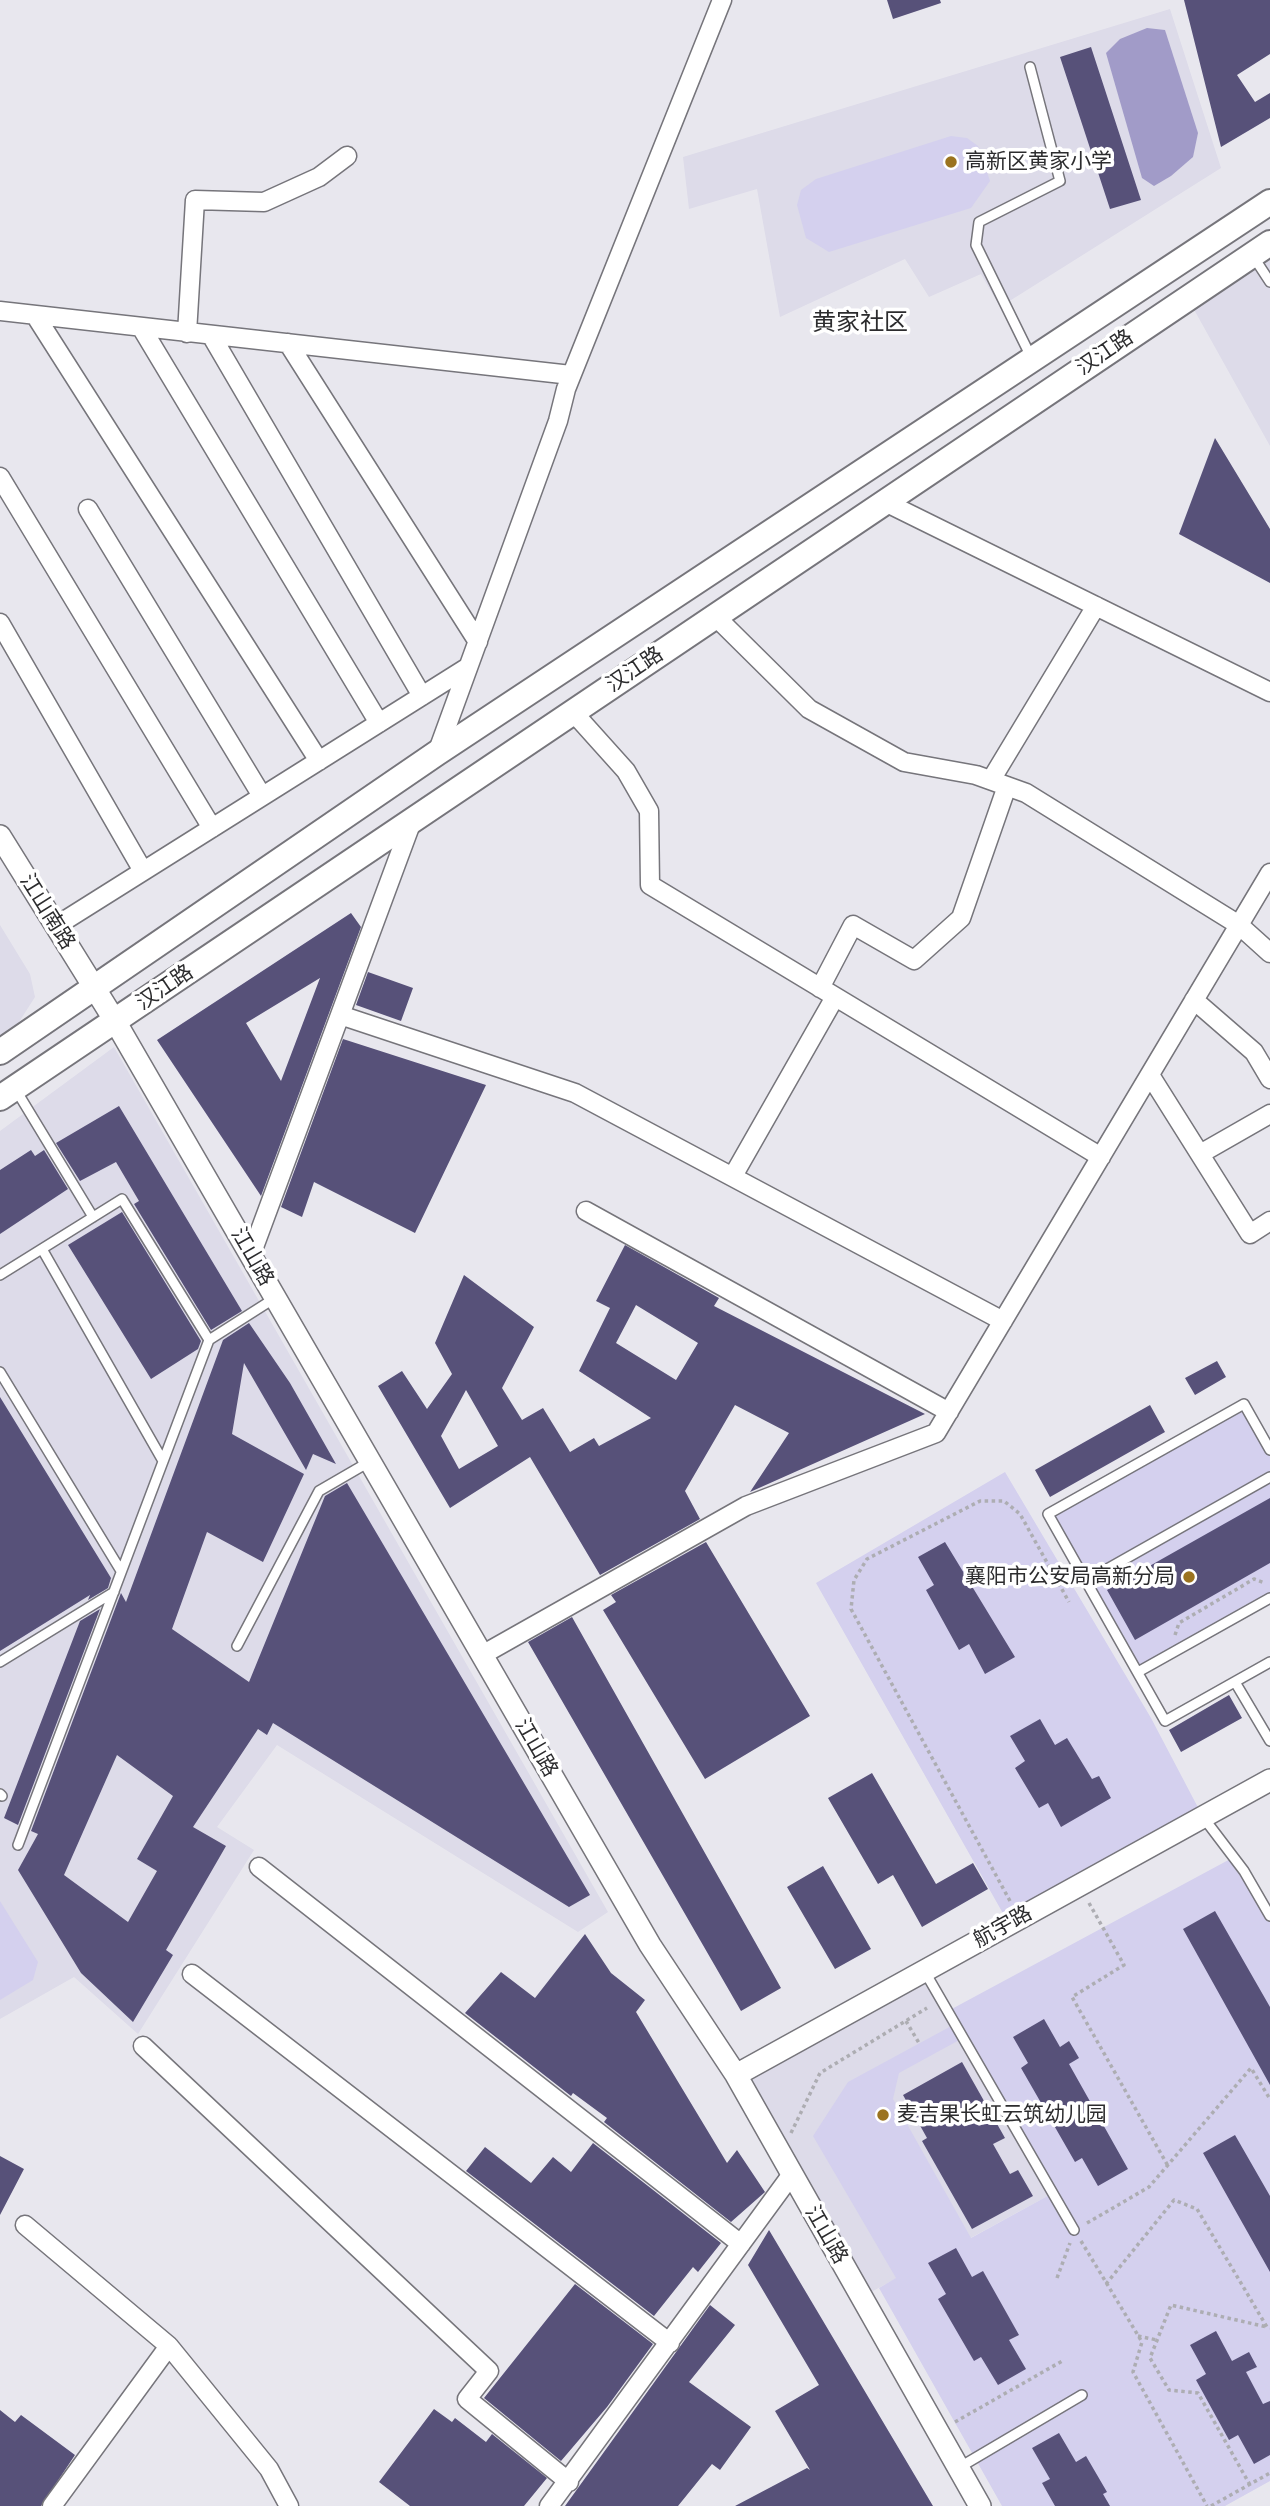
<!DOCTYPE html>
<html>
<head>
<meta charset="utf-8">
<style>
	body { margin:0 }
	canvas { display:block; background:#e8e7ee }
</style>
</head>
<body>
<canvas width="1270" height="2506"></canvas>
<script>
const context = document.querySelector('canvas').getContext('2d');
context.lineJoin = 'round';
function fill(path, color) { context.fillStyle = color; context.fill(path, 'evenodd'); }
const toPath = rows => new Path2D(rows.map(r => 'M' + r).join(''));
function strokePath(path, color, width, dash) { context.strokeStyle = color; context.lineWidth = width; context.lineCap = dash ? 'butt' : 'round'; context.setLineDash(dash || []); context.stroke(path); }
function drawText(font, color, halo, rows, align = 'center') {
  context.font = font + ' Lora,"Noto Sans SC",serif'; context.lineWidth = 7; context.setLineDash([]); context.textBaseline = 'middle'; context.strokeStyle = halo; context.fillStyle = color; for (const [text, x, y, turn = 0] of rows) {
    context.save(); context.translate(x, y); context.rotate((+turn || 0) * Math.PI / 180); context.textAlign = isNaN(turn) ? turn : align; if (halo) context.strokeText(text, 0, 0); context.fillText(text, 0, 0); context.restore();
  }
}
fill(toPath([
	[1170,9,1221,168,1000,307,981,274,929,297,905,259,780,317,757,189,689,209,683,157],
	[1270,246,1270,446,1187,297],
	[0,925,30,974,35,997,19,1022,0,1040],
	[114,1047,608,1912,578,1932,277,1745,217,1827,254,1850,138,2034,74,1977,0,2019,0,1131],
	[925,1971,1053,2193,862,2297,736,2075]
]), '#dddbe9');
fill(toPath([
	[951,136,967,138,978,146,990,181,971,208,829,252,806,238,797,205,801,190,816,179],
	[1244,1404,1270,1450,1270,1598,1138,1672,1048,1514],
	[1005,1472,1151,1718,1203,1817,1009,1924,816,1583],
	[1234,1857,1270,1916,1270,2481,1225,2506,1002,2506,879,2288,896,2278,813,2136,848,2082,955,2024,948,2011],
	[963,2038,1053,2193,971,2238,893,2099,899,2073],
	[0,1901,38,1962,33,1980,0,2000]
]), '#d4d0ee');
fill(toPath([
	[1147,28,1165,30,1198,133,1193,157,1171,176,1154,186,1142,178,1106,53,1120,39]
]), '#a19bc8');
fill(toPath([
	[887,0,940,0,941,3,893,19],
	[1184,0,1270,0,1270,54,1237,75,1255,102,1270,93,1270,118,1221,147],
	[1091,47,1141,200,1110,209,1060,57],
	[1215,438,1270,529,1270,583,1179,534],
	[351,913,361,927,261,1196,157,1040],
	[320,978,281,1081,246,1023],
	[368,972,413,988,401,1021,356,1005],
	[343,1039,486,1085,415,1233,314,1182,302,1217,281,1207],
	[119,1106,242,1311,211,1330,134,1204,139,1201,116,1162,80,1181,56,1143],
	[31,1150,35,1156,44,1150,68,1189,0,1234,0,1170],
	[122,1212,201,1341,198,1349,151,1379,68,1245],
	[625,1245,719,1298,714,1306,925,1414,750,1492,789,1433,735,1405,685,1491,700,1519,600,1575,530,1457,450,1508,378,1386,402,1371,427,1409,452,1374,435,1343,464,1275,534,1327,502,1388,522,1420,543,1408,570,1452,594,1438,599,1446,651,1418,579,1371,610,1308,596,1301],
	[636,1305,698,1343,676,1380,616,1343],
	[466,1390,498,1446,459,1469,441,1436],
	[249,1323,290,1383,336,1464,313,1454,306,1470,244,1363,232,1434,304,1474,263,1562,207,1532,172,1629,249,1682,325,1496,347,1483,590,1895,569,1907,273,1723,267,1735,258,1729,193,1827,226,1846,166,1950,173,1955,133,2022,81,1973,18,1870,38,1834,31,1831,121,1593,126,1602,223,1340],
	[117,1755,173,1796,137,1859,157,1871,128,1922,64,1875],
	[1217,1361,1226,1377,1195,1395,1185,1378],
	[0,1397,111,1578,108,1588,88,1600,90,1595,0,1651],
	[1150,1405,1165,1432,1050,1497,1035,1470],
	[1270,1498,1270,1563,1135,1640,1107,1590],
	[706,1542,810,1716,705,1779,603,1610,616,1602,611,1595],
	[945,1542,1015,1657,985,1674,969,1644,959,1650,926,1590,934,1585,918,1557],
	[100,1609,18,1825,4,1818,80,1621],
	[572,1617,781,1988,741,2011,528,1642],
	[1229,1695,1242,1718,1181,1752,1169,1730],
	[1040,1719,1055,1745,1067,1738,1092,1779,1099,1776,1111,1798,1061,1827,1048,1803,1039,1808,1015,1768,1025,1761,1010,1736],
	[872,1773,936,1884,973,1863,988,1889,922,1927,893,1875,878,1884,828,1798],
	[823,1866,871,1949,835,1969,787,1887],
	[1215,1911,1270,2007,1270,2085,1183,1929],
	[585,1934,611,1973,645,2000,636,2012,727,2163,737,2150,765,2192,731,2222,604,2122,607,2118,573,2093,571,2096,465,2013,501,1972,535,1998],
	[1044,2019,1060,2047,1069,2041,1079,2058,1069,2064,1128,2169,1098,2186,1082,2158,1075,2162,1021,2068,1028,2063,1013,2037],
	[962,2062,1005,2138,993,2144,1010,2174,1018,2170,1033,2196,972,2229,922,2141,927,2138,903,2095],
	[1235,2135,1270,2196,1270,2272,1203,2153],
	[593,2143,721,2243,698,2272,693,2267,654,2316,466,2171,485,2147,531,2183,553,2157,571,2172],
	[0,2156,24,2169,0,2215],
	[769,2230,933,2506,735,2506,807,2468,810,2470,775,2411,819,2385,748,2265],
	[956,2248,972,2277,983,2271,1019,2335,1009,2340,1026,2369,998,2385,981,2357,974,2361,938,2299,946,2294,928,2263],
	[575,2284,653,2344,607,2407,561,2461,484,2398],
	[710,2305,735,2325,689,2382,751,2427,720,2470,712,2464,678,2506,565,2506],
	[1216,2331,1232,2361,1249,2352,1257,2367,1246,2372,1263,2404,1270,2401,1270,2455,1254,2464,1238,2435,1229,2440,1196,2380,1206,2374,1190,2345],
	[434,2409,452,2422,455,2418,486,2442,492,2434,547,2478,524,2506,410,2506,379,2482],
	[0,2410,15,2422,21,2415,75,2455,41,2506,0,2506],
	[1059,2433,1076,2462,1086,2456,1107,2492,1103,2494,1110,2506,1055,2506,1042,2483,1050,2479,1032,2448]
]), '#575179');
const service = toPath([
	[1030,67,1060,181,979,222,976,245,1032,359],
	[1253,256,1270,282],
	[16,1090,93,1217],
	[42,1249,163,1461],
	[0,1275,122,1199,209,1340,18,1845],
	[209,1340,275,1298],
	[0,1372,121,1571],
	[1270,1450,1244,1404,1048,1514,1165,1721,1270,1662],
	[1086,1581,1270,1477],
	[237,1646,319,1491,369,1462],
	[0,1662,114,1592],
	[1138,1672,1270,1598],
	[1235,1682,1270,1741],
	[0,1794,2,1796],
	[1203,1817,1244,1871,1270,1916],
	[925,1972,1074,2230],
	[960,2467,1082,2395]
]);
const minor = toPath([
	[0,311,571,375],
	[35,315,319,761],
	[141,327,379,723],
	[187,333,195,200,264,202,319,177,347,156],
	[211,335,422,696],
	[288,343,478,642],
	[0,477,212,828],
	[885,502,1270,692],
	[88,509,262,796],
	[715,616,809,709,904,762,976,775,1026,793,1239,925,1270,953],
	[0,623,143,871],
	[573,712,626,771,649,811,650,885,1101,1157],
	[437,753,558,421,566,389,722,0],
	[991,780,1096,606],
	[56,926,468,667],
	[820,988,853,925,914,960,961,918,1007,786],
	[1194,1000,1254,1052,1270,1079],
	[340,1015,575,1093,1003,1321],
	[1150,1075,1250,1234,1270,1221],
	[1200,1154,1270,1114],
	[733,1176,835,997],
	[586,1211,949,1412],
	[251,1255,412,821],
	[482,1655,746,1506,936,1433,1270,873],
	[259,1867,741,2244],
	[192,1974,670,2343],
	[143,2046,489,2371,467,2399,569,2482],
	[25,2225,169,2346,52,2506],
	[169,2346,269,2469,289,2506],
	[549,2506,792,2174]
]);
const tertiary = toPath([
	[0,836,115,1021,650,1945,736,2075,980,2506],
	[736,2075,1270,1780]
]);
const secondary = toPath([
	[0,1052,437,753,1270,202],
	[0,1098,1270,243]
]);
strokePath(service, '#76757b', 12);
strokePath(minor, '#76757b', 21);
strokePath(tertiary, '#76757b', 24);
strokePath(secondary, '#76757b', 28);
strokePath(toPath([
	[1175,1635,1179,1623,1254,1579,1265,1583],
	[1010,1901,851,1609,854,1580,867,1559,980,1501,1004,1501,1020,1514,1069,1602],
	[1089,1903,1124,1965,1072,1997,1168,2166],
	[906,2021,919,2043],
	[791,2133,820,2073,927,2008],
	[1087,2223,1149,2187,1251,2068,1270,2099],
	[1081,2241,1142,2342,1133,2372,1207,2506],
	[1057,2278,1070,2243],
	[1106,2284,1174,2200,1197,2209,1267,2327,1270,2328],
	[1138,2336,1157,2340],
	[955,2422,1064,2360],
	[1250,2485,1198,2393,1169,2390,1150,2358,1171,2305,1267,2327],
	[1211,2506,1270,2473]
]), '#adadb2', 3.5, [3.5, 3.5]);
strokePath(service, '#fff', 9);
strokePath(minor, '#fff', 18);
strokePath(tertiary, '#fff', 21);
strokePath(secondary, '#fff', 24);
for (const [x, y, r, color] of [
	[951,162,7,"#9b731f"],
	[1189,1577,7,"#9b731f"],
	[883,2115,7,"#9b731f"]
]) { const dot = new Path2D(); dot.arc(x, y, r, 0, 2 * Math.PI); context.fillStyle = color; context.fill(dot); strokePath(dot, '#fff', 2.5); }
drawText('21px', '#2c2c2e', '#fff', [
	["高新区黄家小学",965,162],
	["襄阳市公安局高新分局",1175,1577,"right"],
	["麦吉果长虹云筑幼儿园",897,2115]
], 'left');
drawText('21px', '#2c2c2e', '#fff', [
	["汉江路",1105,353,-34],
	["汉江路",635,670,-34],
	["江山南路",47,912,58],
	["汉江路",165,988,-34],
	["江山路",252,1257,60],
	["江山路",536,1748,60],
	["航宇路",1003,1927,-29],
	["江山路",826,2235,60]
]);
drawText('24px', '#2c2c2e', '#fff', [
	["黄家社区",860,323]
]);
</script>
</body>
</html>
